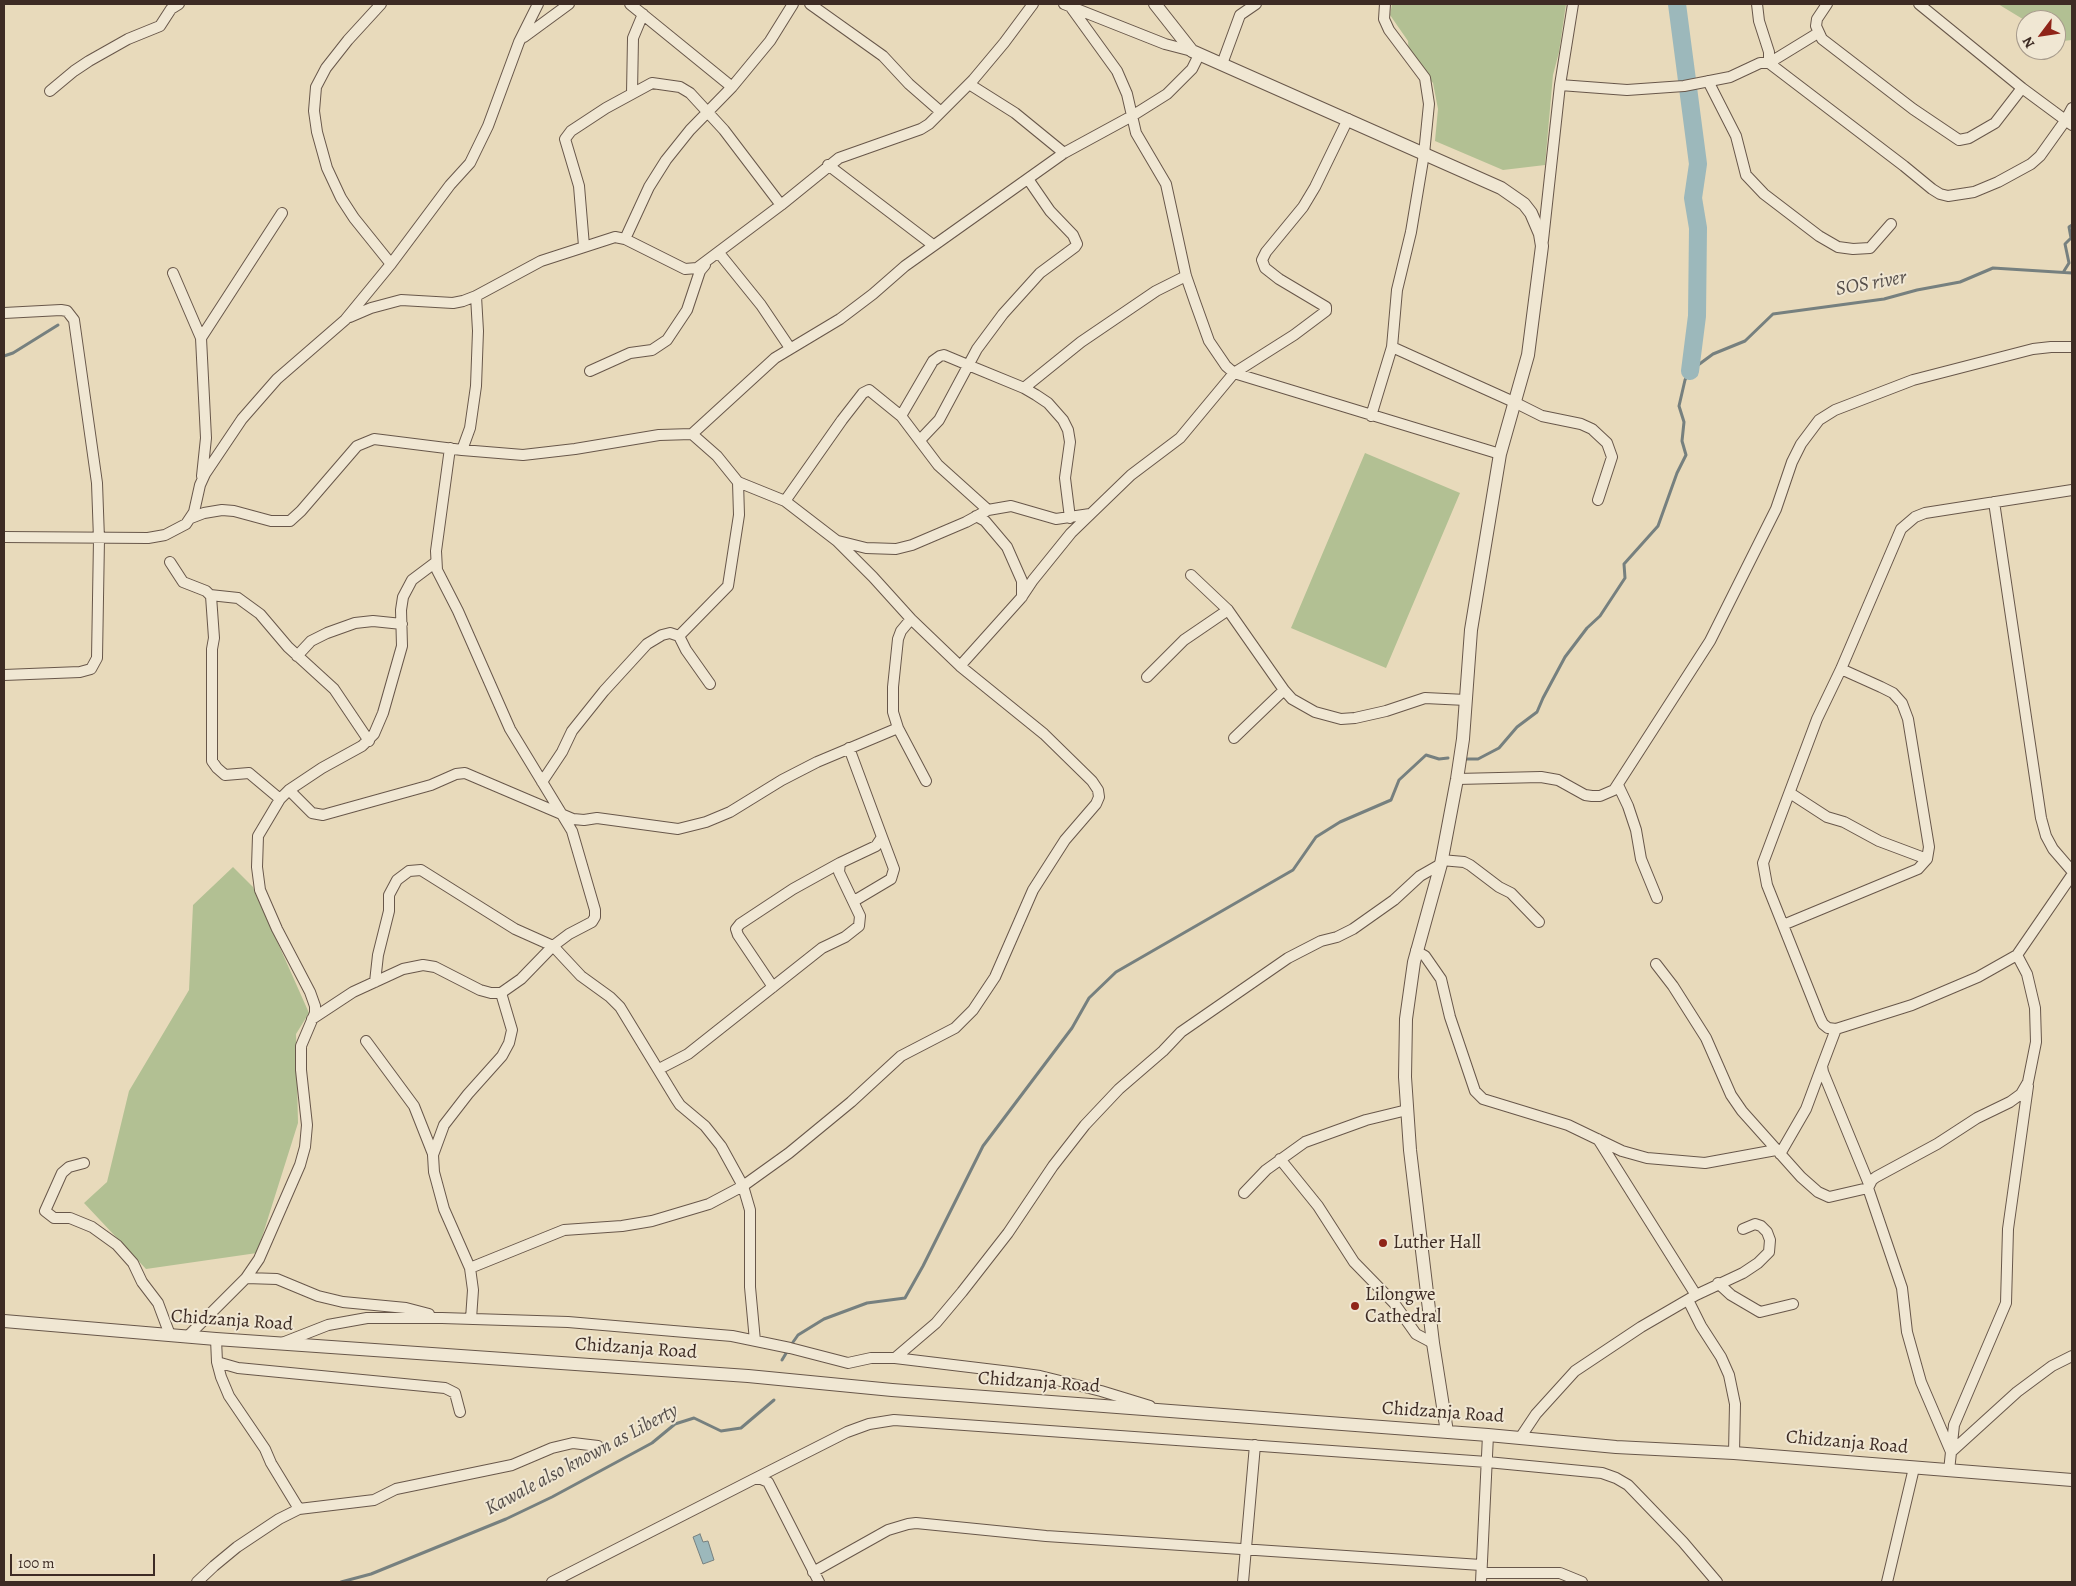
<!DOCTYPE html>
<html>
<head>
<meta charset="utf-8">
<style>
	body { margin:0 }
	#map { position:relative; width:2076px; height:1586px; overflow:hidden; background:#e8dabb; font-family:Alegreya,serif }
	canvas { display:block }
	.frame { position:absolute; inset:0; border:5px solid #3d2b24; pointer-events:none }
	.north { position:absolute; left:2016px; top:10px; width:50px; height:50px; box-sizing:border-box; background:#f0e7d3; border:1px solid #a89c8d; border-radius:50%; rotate:239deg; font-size:14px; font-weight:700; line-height:20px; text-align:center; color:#3d2b24 }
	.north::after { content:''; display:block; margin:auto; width:18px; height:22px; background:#8f2418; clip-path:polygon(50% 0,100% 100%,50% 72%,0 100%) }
	.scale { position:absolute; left:10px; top:1554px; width:145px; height:22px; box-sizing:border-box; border:2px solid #3d2b24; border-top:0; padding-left:6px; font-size:15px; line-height:18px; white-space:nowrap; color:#3d2b24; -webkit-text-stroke:4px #f0e7d3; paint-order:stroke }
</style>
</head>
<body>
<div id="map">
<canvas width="2076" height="1586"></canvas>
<div class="frame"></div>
<div class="north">N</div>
<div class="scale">100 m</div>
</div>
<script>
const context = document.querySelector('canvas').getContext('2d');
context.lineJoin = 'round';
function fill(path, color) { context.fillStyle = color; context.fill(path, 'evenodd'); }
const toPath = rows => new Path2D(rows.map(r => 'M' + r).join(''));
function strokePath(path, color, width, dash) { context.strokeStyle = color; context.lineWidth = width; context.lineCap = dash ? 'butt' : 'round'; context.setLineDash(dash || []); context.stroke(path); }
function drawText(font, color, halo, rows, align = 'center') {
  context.font = font + ' Alegreya,serif'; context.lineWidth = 4; context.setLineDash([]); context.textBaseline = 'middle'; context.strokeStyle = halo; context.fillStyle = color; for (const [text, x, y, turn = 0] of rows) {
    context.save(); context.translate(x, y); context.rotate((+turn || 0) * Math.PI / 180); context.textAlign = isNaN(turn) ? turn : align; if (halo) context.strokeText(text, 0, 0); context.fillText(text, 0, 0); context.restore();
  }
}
fill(toPath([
	[1392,4,1566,4,1559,52,1553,75,1545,165,1503,170,1435,141,1438,109,1433,83,1409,54,1408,41,1390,15],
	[1998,4,2072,4,2072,40,2063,41,2056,37,2056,20,2026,21],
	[1365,453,1460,493,1386,668,1291,628],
	[233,867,253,887,309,1013,296,1034,298,1123,257,1253,146,1269,84,1203,107,1182,129,1091,189,990,193,905]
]), '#b2c093');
const water = toPath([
	[700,1534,703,1542,708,1541,714,1560,703,1564,693,1537,700,1534]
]);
fill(water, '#9cb8bb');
strokePath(water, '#76807f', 1);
strokePath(toPath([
	[2064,271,2069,263,2065,244,2071,238,2069,227,2072,225],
	[4,356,13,353,58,325],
	[1464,759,1478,759,1499,748,1517,727,1537,712,1543,698,1565,657,1587,628,1600,616,1625,578,1624,564,1658,526,1677,473,1686,455,1682,441,1684,422,1679,406,1685,380,1690,371,1713,354,1745,341,1773,314,1884,299,1917,290,1960,282,1993,268,2072,273],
	[791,1345,798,1335,824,1319,867,1303,905,1298,923,1266,983,1146,1072,1028,1089,998,1116,972,1293,870,1316,837,1340,822,1391,800,1399,780,1426,755,1439,759,1448,758],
	[782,1360,788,1350],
	[341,1582,371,1574,506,1519,552,1497,652,1443,675,1424,694,1418,721,1431,741,1428,774,1400]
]), '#76807f', 3);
strokePath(toPath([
	[1677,4,1698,164,1693,198,1698,228,1697,316,1690,371]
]), '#9cb8bb', 18);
const minor = toPath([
	[381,4,348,40,326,68,316,87,314,111,317,132,327,168,341,198,354,218,391,264],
	[630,4,732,87],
	[810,4,883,56,909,84,941,112],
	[1064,4,1165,44,1192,51],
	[1757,4,1759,21,1769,52,1769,63],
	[1827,4,1817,19,1816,26,1822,39,1913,109,1959,140,1969,138,1995,123,2022,88],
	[1919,4,2022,88,2072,125],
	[1070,6,1117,71,1127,94,1136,133,1166,184,1186,276,1195,302,1209,341,1226,366,1234,373,1500,454],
	[524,37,569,4],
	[1769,63,1818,33],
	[1222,64,1240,15,1256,4],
	[1708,81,1736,136,1746,175,1764,194,1819,236,1838,247,1853,249,1870,248,1891,224],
	[969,84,1015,113,1064,153],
	[1560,85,1627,90,1684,86,1730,77,1760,63,1769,63,1904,166,1932,189,1940,194,1948,196,1974,192,1998,182,2031,164,2040,156,2065,121,2072,108],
	[50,91,74,71,89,61,128,39,160,26,171,9,179,4],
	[632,93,633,38,643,14],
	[828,165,933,245],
	[625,239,649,187,666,160,690,130,732,87,770,41,793,4],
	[1543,240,1560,85,1573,4],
	[584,246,579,186,565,139,571,131,606,108,652,83,680,87,690,93,724,130,781,205],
	[719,253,761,305,790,348],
	[173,273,201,338,206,438,202,476],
	[4,313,61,310,67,311,74,320,97,483,99,539,97,658,91,669,80,672,4,675],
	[350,317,371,308,401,300,453,303,463,301,476,296,541,261,615,237,625,239,685,269,697,268,781,205,839,158,921,129,929,124,973,80,1004,43,1033,4],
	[201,338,282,213],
	[1392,347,1516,403,1542,416,1581,424,1592,429,1607,443,1612,457,1598,500],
	[590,371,630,353,652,350,667,340,687,310,700,271,705,265],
	[1024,388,1081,342,1156,291,1186,276],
	[901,416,933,361,940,356,944,355,968,365,1024,388,1036,395,1048,403,1063,420,1068,430,1070,442,1065,478,1070,518],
	[1371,416,1392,347,1397,290,1411,232,1424,154,1429,104,1425,78,1389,30,1384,19,1385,4],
	[692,434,775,358,840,319,873,294,905,266,1064,153,1132,116,1167,94,1192,69,1199,55],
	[920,440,939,420,977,349,1003,314,1040,273,1075,247,1077,244,1073,235,1050,211,1028,179],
	[462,450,470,428,476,386,478,331,476,296],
	[2072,490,1925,513,1915,517,1901,529,1841,669,1817,719,1763,863,1767,885,1820,1018,1823,1024,1828,1028,1836,1029,1912,1005,1978,977,2017,955,2072,875],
	[785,501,842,420,863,393,869,390,901,416,938,465,988,510],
	[1994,502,2041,818,2046,836,2053,849,2072,871],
	[976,516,985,521,1007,547,1022,581,1022,597],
	[191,518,204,513,222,510,234,511,271,521,290,521,301,511,357,446,374,439,462,450,523,455,575,449,659,435,692,434,717,456,738,482,785,501,837,541,873,577,911,619,960,666,1044,734,1092,781,1098,790,1099,797,1096,804,1065,840,1033,890,995,977,973,1010,955,1028,901,1056,851,1102,789,1153,743,1186,709,1204,652,1221,622,1226,564,1230,470,1268],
	[4,537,148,538,165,535,186,524,194,512,200,485,205,474,242,419,277,379,345,320,391,264,450,185,470,163,488,126,519,42,538,4],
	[838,541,866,548,896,549,912,545,966,522,988,510,1011,506,1056,519,1090,514],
	[170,562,183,582,206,591,211,596,214,638,212,649,212,761,217,768,225,775,249,773,280,799],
	[1191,575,1228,610,1284,690,1292,699,1315,712,1341,719,1355,718,1386,711,1425,698,1466,700],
	[210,595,238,598,260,614,288,647,334,689,369,741],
	[911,619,901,631,898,639,893,687,893,712,898,728,926,781],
	[679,636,728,586,739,515,738,482],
	[297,656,311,641,327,633,355,623,373,621,402,624],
	[960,666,1021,598,1033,580,1071,533,1131,475,1180,438,1234,373,1294,335,1326,311,1326,307,1279,279,1265,268,1262,260,1266,252,1303,207,1315,187,1348,119],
	[1147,677,1184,640,1228,610],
	[1234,738,1284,690],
	[1457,779,1541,777,1558,780,1585,795,1592,796,1600,796,1614,790,1710,641,1776,509,1792,462,1801,444,1819,420,1835,410,1913,380,2033,349,2051,347,2072,347],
	[542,782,562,752,572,731,604,691,647,644,662,635,670,633,679,636,686,650,710,684],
	[1618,785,1628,806,1636,830,1641,859,1657,898],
	[289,790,312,813,323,815,431,785,456,774,465,773,573,819,584,820,597,818,678,829,706,822,730,812,782,780,817,762,898,728],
	[1790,793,1827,817,1844,822,1879,841,1927,859],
	[1441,860,1464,862,1470,865,1499,887,1511,893,1539,922],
	[854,901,891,879,894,869,882,837],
	[1783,925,1918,869,1927,859,1929,847,1908,719,1902,703,1893,693,1881,687,1841,669],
	[1416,951,1425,956,1441,979,1450,1017,1475,1091,1483,1099,1568,1125,1622,1151,1647,1158,1705,1163,1776,1150],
	[1656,964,1673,986,1706,1038,1731,1095,1742,1111,1801,1177,1818,1192,1829,1197,1868,1188],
	[375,982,378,955,389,911,389,895,397,880,409,871,421,870,515,929,553,946,581,976,610,997,620,1007,676,1099,680,1105,705,1126,721,1146,743,1186,750,1210,750,1287,755,1341],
	[773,987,738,935,736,929,740,924,793,889,840,863],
	[312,1019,353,992,403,969,423,965,435,967,480,990,491,993,501,993,521,979,553,946,569,934,592,922,595,917,595,910,572,831,510,729,458,611,437,570,436,551,450,448],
	[1836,1029,1822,1066,1823,1072,1869,1184],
	[366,1041,414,1106,433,1154],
	[659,1069,688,1054,822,948,845,937,859,926,860,916,839,872,840,863,876,846,882,837,849,748],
	[1598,1139,1696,1295],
	[1780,1154,1806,1109,1822,1066],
	[1280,1159,1318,1206,1354,1262,1394,1303,1416,1334,1433,1343],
	[84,1163,69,1167,62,1173,45,1211,54,1218,70,1218,92,1227,117,1245,133,1263,142,1282,158,1303,170,1335],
	[1244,1193,1266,1170,1305,1142,1366,1120,1407,1110],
	[246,1278,277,1279,318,1296,343,1302,406,1308,429,1314],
	[1718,1283,1731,1295,1760,1312,1793,1304],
	[1688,1300,1701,1326,1721,1357,1729,1375,1735,1404,1734,1453],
	[471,1319,473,1290,470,1268,444,1209,434,1172,433,1155,444,1125,468,1094,502,1056,509,1043,512,1030,501,993],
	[188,1336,246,1278,259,1259,300,1165,305,1147,307,1125,301,1070,301,1046,315,1013,315,1006,310,992,277,929,260,890,257,867,258,836,280,799,289,790,322,768,362,746,374,734,383,713,402,646,401,610,403,597,412,580,436,562],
	[216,1339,217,1362,221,1377,229,1396,265,1449,271,1463,299,1509],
	[282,1343,328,1325,367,1318,442,1318,568,1322,732,1336,790,1348,848,1363,871,1358,895,1358,1011,1372,1040,1376,1101,1391,1150,1406],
	[895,1358,936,1323,962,1292,1008,1233,1053,1166,1085,1125,1119,1089,1163,1051,1181,1032,1288,958,1321,941,1337,937,1353,929,1394,900,1420,876,1441,864],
	[217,1362,238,1368,445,1388,455,1393,460,1412],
	[1520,1438,1536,1414,1575,1371,1641,1327,1696,1295,1743,1273,1758,1263,1769,1252,1770,1240,1767,1232,1761,1226,1755,1224,1743,1229],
	[1951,1452,1954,1425,2006,1303,2008,1229,2028,1086],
	[1951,1452,2017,1392,2052,1366,2072,1356],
	[1949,1471,1951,1452,1921,1382,1907,1332,1902,1288,1868,1188,1872,1180,1876,1177,1937,1144,1977,1118,2010,1102,2021,1094,2028,1082,2036,1042,2035,1008,2027,974,2017,955],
	[754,1479,847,1432,869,1424,894,1420,1487,1462,1602,1473,1616,1478,1628,1485,1683,1542,1717,1582],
	[813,1572,888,1530,908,1524,916,1523,1046,1536,1481,1565],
	[1482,1573,1560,1573,1582,1582],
	[197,1582,214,1566,237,1547,279,1519,299,1509,374,1500,396,1489,512,1465,552,1448,573,1443,598,1446],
	[552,1582,754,1479,761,1479,768,1482,819,1582],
	[1243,1582,1255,1445],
	[1481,1582,1488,1435],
	[1887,1582,1914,1468]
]);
const tertiary = toPath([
	[1155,4,1192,51,1501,188,1524,204,1531,213,1540,234,1542,246,1528,355,1500,454,1471,630,1463,739,1457,779,1441,864,1414,962,1406,1019,1405,1077,1410,1150,1433,1343,1447,1432],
	[4,1321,216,1339,748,1376,892,1390,1488,1435,1616,1447,1734,1453,2072,1480]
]);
strokePath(minor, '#68574a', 12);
strokePath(tertiary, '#68574a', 14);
strokePath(minor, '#f0e7d3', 10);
strokePath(tertiary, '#f0e7d3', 12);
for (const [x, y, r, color] of [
	[1383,1243,5,"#8f2418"],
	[1355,1306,5,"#8f2418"]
]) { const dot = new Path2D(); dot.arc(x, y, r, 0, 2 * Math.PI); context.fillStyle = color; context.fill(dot); strokePath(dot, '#f0e7d3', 2); }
drawText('19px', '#3d2b24', '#f0e7d3', [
	["Luther Hall",1393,1243],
	["Lilongwe",1365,1295],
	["Cathedral",1365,1317]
], 'left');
drawText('19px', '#3d2b24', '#f0e7d3', [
	["Chidzanja Road",232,1321,4],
	["Chidzanja Road",636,1349,4],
	["Chidzanja Road",1039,1383,4],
	["Chidzanja Road",1443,1413,4],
	["Chidzanja Road",1847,1443,5]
]);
drawText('italic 20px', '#554e4a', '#f0e7d3', [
	["SOS river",1871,284,-10],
	["Kawale also known as Liberty",582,1460,-28]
]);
</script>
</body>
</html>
